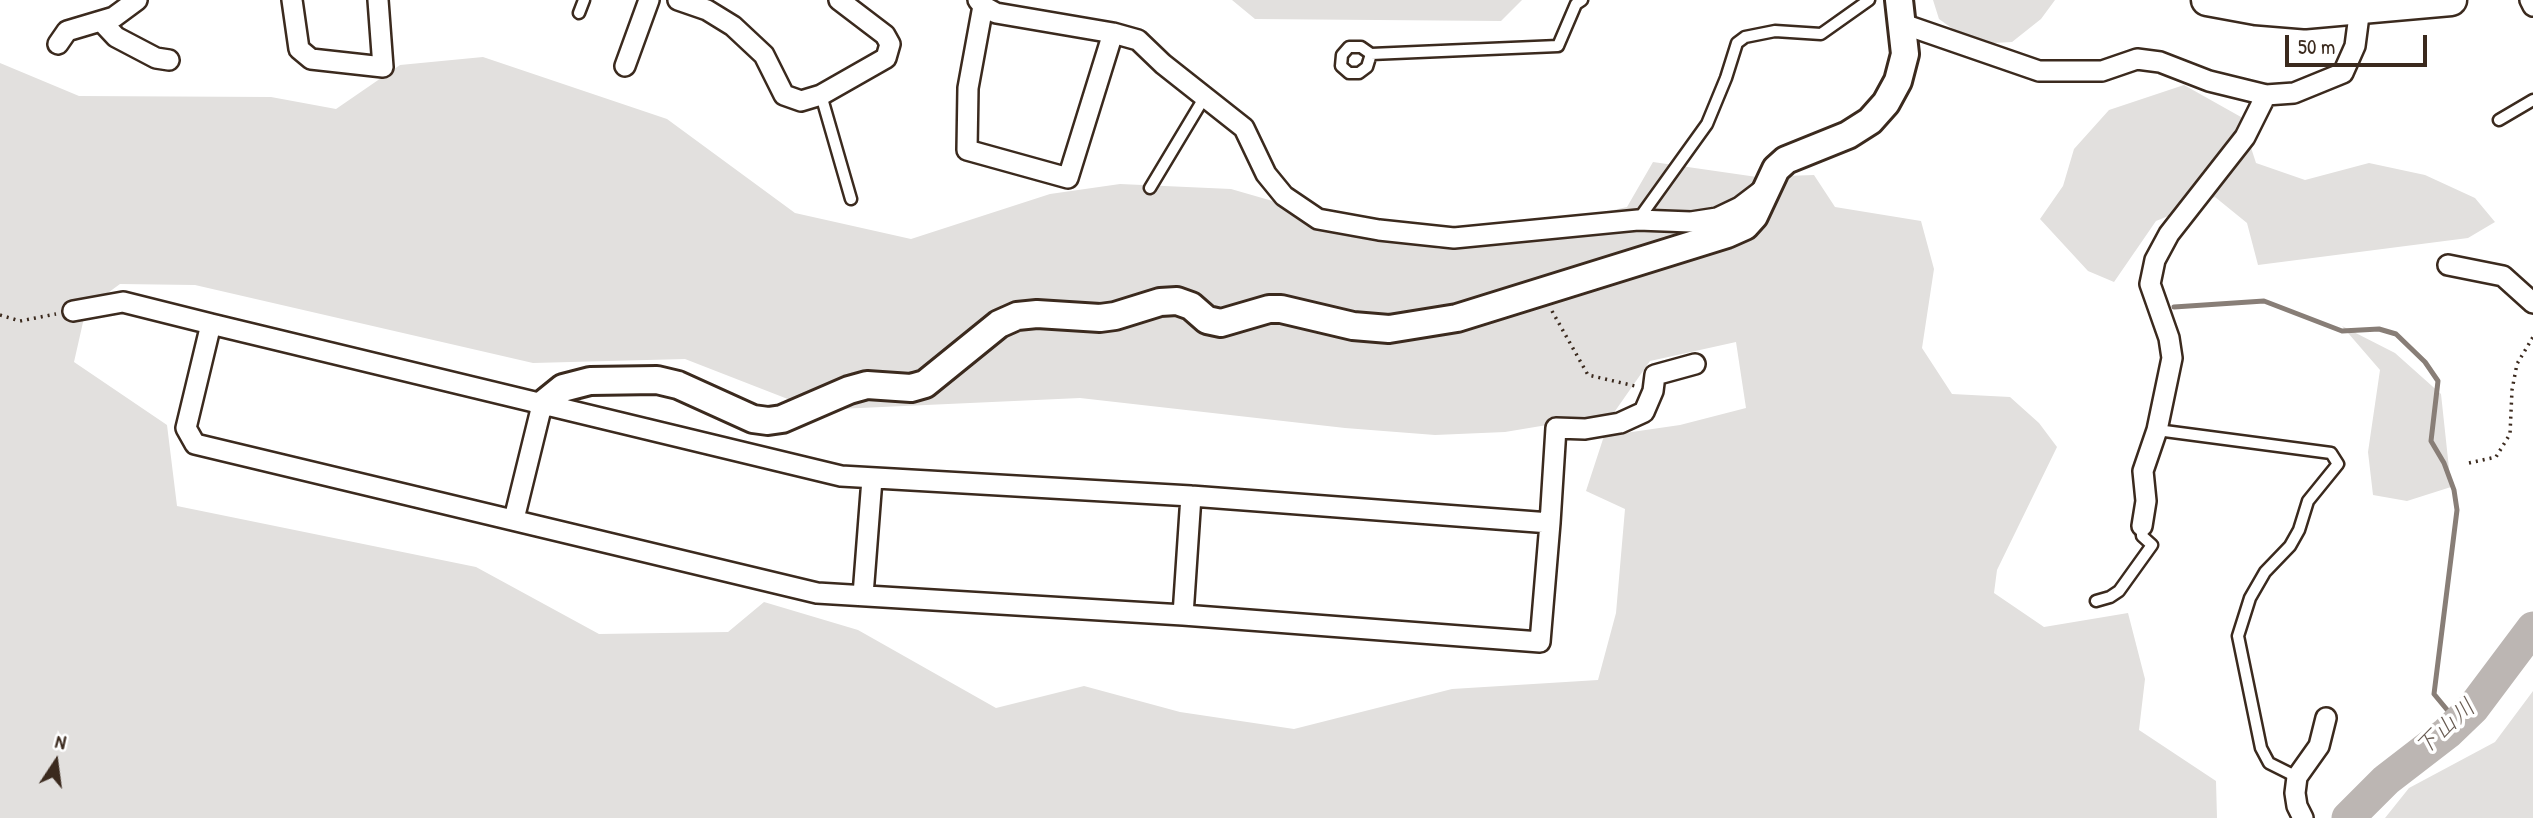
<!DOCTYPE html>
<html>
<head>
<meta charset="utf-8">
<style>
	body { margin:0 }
	#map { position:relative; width:2533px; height:818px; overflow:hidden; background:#fff; font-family:"Patrick Hand",sans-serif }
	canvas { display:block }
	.north { position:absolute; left:21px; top:727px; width:70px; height:70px; -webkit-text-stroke:5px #fff; paint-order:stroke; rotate:13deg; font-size:19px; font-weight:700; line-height:28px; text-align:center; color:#3b2a1e }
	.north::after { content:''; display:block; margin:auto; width:24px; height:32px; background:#3b2a1e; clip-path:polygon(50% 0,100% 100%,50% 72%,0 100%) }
	.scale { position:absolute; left:2285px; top:35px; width:142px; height:32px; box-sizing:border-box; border:4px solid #3b2a1e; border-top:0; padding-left:9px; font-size:21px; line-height:24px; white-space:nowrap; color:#3b2a1e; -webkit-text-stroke:5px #fff; paint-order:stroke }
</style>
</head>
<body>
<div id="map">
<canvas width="2533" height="818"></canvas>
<div class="north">N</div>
<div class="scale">50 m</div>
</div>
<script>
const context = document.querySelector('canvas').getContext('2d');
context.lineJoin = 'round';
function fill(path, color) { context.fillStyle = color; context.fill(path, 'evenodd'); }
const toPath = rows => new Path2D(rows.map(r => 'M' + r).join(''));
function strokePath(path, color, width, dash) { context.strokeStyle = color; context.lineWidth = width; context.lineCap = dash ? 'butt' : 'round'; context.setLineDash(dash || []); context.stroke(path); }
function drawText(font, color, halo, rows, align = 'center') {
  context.font = font + ' "Patrick Hand","Klee One",sans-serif'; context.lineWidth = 7; context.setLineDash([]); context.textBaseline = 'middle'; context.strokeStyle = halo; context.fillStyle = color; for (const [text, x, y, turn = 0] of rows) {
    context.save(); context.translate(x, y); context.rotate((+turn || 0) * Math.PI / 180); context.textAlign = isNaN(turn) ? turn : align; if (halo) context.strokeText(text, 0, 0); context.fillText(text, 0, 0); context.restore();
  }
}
fill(toPath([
	[1232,0,1522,0,1501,21,1255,19],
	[1933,0,2055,0,2041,19,2012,42,1974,44,1939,19],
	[483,57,667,119,795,213,911,239,1050,194,1120,184,1231,189,1439,249,1627,207,1653,162,1757,177,1814,175,1835,207,1921,221,1934,269,1922,348,1952,394,2010,397,2039,423,2057,447,1997,570,1994,593,2044,627,2128,613,2145,679,2139,730,2216,781,2217,818,0,818,0,63,79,96,271,97,336,109,400,65],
	[120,284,195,285,533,363,685,359,816,410,1080,398,1345,428,1435,435,1505,432,1613,414,1650,361,1736,342,1746,408,1680,425,1604,436,1586,491,1625,509,1616,613,1598,680,1452,689,1294,729,1180,712,1084,686,996,708,858,630,764,602,728,632,599,634,476,567,177,506,167,425,74,362,86,309],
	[2184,85,2241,117,2256,163,2305,180,2369,163,2425,175,2475,198,2495,222,2468,238,2258,265,2247,223,2215,197,2156,221,2114,282,2088,271,2040,219,2063,186,2074,149,2109,110],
	[2342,326,2395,353,2441,394,2451,487,2407,501,2373,495,2368,452,2380,370],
	[2533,691,2533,818,2385,818,2409,788,2495,742]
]), '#e2e0de');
strokePath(toPath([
	[2174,307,2264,301,2342,331,2379,329,2396,334,2425,362,2438,381,2431,441,2444,463,2454,490,2457,510,2434,694,2458,723]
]), '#887e77', 5);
strokePath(toPath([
	[2348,818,2386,780,2447,733,2473,708,2533,628]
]), '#bcb6b3', 33);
const lane = toPath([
	[579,13,584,0],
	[1371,54,1367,67,1359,73,1349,73,1341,66,1342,55,1349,47,1361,47,1371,54,1558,46,1576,4,1582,0],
	[821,95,851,199],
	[2499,120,2533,100],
	[1150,188,1204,98],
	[1638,220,1707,124,1726,78,1737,43,1745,37,1775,31,1821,34,1869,0],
	[2157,430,2331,453,2338,464,2308,501,2299,530,2290,546,2265,572,2250,598,2238,636,2261,748,2269,763,2297,777],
	[2096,601,2110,597,2119,591,2152,545,2142,536,2142,526]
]);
const street = toPath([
	[292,0,299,49,311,59,383,67,378,0],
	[678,0,707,10,733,26,764,55,784,95,801,101,821,95,886,58,890,44,885,35,839,0],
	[978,0,983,6,996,13,1113,33,1138,40,1163,64,1244,128,1266,174,1284,196,1318,219,1379,230,1454,238,1638,220,1691,222,1717,218,1740,207,1765,188],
	[2530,0,2533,6],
	[983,6,968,88,967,150,1068,178,1113,33],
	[101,21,116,37,156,58,169,60],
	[1903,24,2039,71,2102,71,2137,59,2160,62,2209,81,2266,95,2294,93,2343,73,2355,46,2361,0],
	[58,44,67,31,114,17,137,0],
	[625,66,649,0],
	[2448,265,2503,276,2533,303],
	[73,311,123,302,211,324],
	[211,324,841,476,1191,496,1550,523,1540,642,1183,615,817,593,195,444,186,428,211,324],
	[514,519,542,405],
	[1550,523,1556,428,1585,429,1620,423,1644,412,1653,391,1655,375,1695,364],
	[2142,526,2146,501,2143,471,2157,430,2172,358,2169,338,2150,284,2155,260,2169,234,2245,137,2266,95],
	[863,595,872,479],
	[1183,615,1191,496],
	[2303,818,2297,806,2295,793,2297,777,2319,746,2326,718]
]);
const secondary = toPath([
	[542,405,563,388,590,381,657,380,678,385,753,419,768,421,782,419,849,390,867,385,911,388,925,384,999,324,1017,316,1037,314,1100,318,1115,316,1160,302,1177,301,1191,306,1207,320,1221,323,1269,309,1281,309,1353,326,1389,329,1457,318,1727,234,1745,226,1754,216,1776,169,1786,160,1848,135,1870,121,1886,103,1898,81,1905,54,1899,0]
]);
const primary = toPath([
	[2207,0,2256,9,2305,13,2451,0]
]);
strokePath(lane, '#3b2a1e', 15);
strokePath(street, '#3b2a1e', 24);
strokePath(secondary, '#3b2a1e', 32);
strokePath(primary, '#3b2a1e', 35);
strokePath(toPath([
	[1552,311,1588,375,1635,386],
	[0,315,20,321,56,314],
	[2469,463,2496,457,2510,434,2512,390,2517,364,2533,337]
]), '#3b2a1e', 3.5, [2, 5]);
strokePath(lane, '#fff', 10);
strokePath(street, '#fff', 19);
strokePath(secondary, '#fff', 26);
strokePath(primary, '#fff', 30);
drawText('italic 24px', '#685b52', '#fff', [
	["下山川",2446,728,-42]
]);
</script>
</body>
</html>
